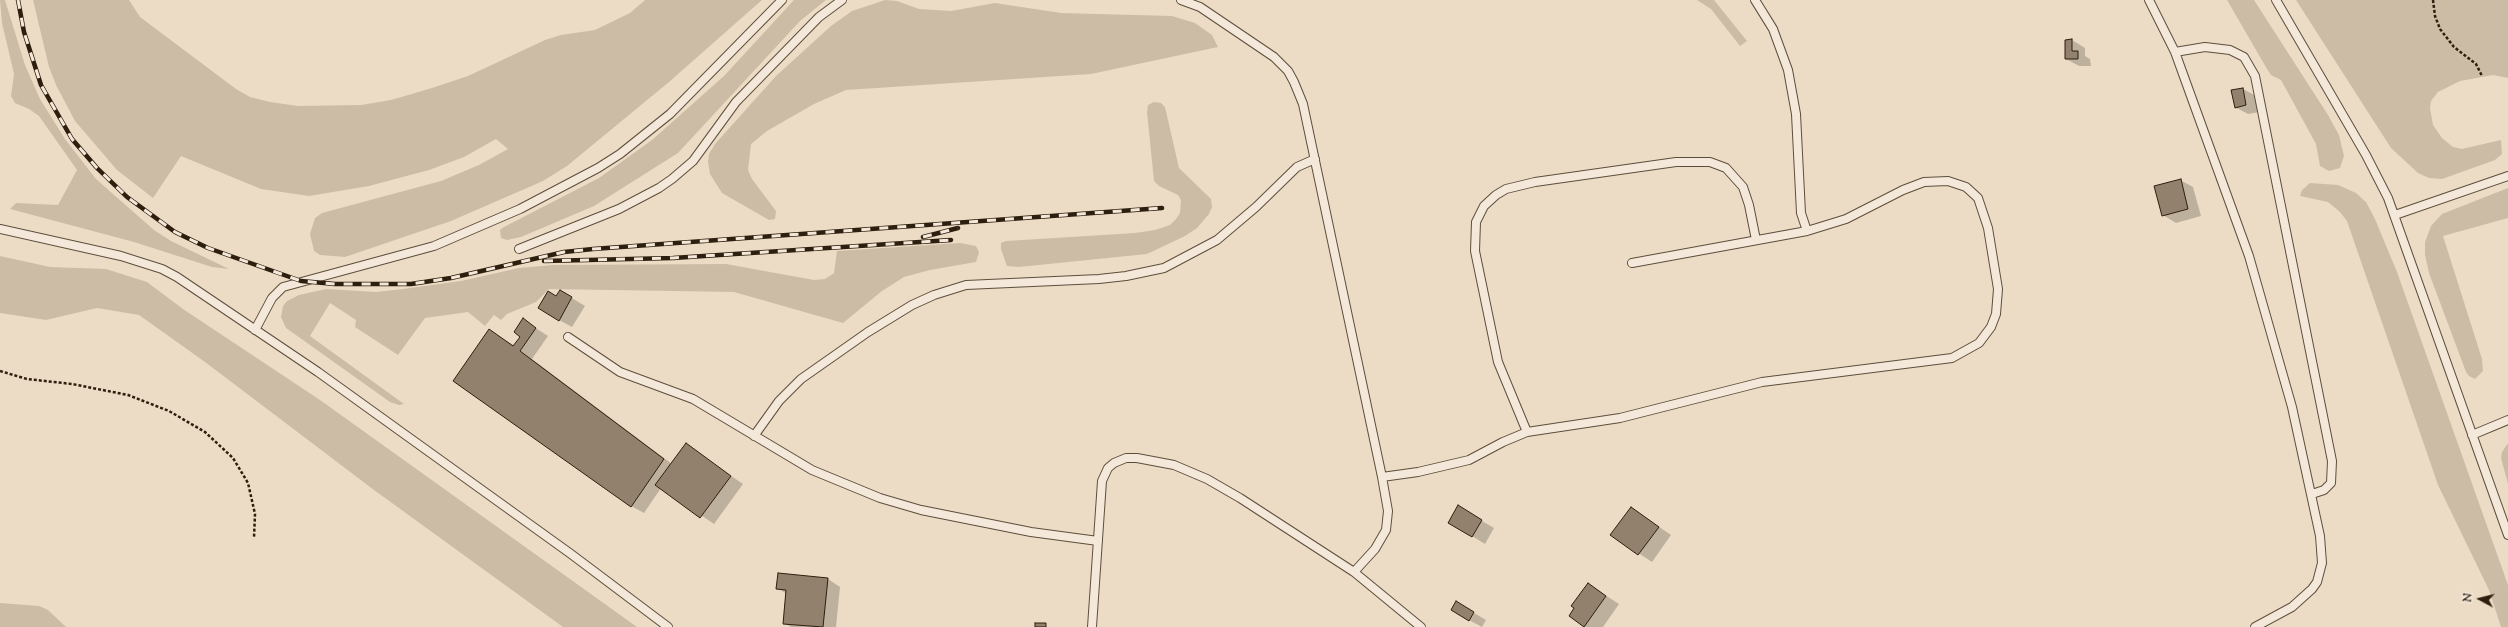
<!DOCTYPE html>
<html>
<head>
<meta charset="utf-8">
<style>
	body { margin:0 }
	#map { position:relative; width:2508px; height:627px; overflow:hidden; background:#eddcc5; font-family:"Sorts Mill Goudy",serif }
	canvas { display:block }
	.north { position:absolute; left:2460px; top:579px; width:40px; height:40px; -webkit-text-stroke:3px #f3e8d9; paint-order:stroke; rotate:277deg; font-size:11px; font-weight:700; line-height:16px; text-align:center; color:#2d1e0e }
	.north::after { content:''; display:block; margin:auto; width:14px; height:18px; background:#2d1e0e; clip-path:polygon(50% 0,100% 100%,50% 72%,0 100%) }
</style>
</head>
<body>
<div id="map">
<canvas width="2508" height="627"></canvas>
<div class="north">N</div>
</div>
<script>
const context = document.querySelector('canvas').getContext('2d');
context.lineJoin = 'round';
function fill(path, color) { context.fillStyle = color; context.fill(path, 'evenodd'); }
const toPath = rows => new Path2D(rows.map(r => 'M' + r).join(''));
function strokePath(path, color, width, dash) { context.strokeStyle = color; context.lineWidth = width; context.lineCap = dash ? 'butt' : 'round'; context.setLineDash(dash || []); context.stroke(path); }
fill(toPath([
	[0,0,5,0,25,65,40,99,65,139,96,179,154,230,171,241,229,269,212,267,134,242,10,209,16,203,58,205,77,170,39,116,29,109,15,103,11,96,14,74,2,23],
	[33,0,129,0,140,17,236,89,250,97,270,102,298,106,361,105,391,100,432,88,468,76,545,40,561,35,595,30,630,13,645,0,762,0,669,82,567,166,543,181,451,221,345,257,320,255,314,251,310,234,315,218,322,213,441,181,479,165,508,149,496,139,464,157,429,170,369,186,309,196,261,189,181,156,153,198,117,170,75,121,56,85,49,67],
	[794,0,826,0,800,21,678,153,594,206,521,237,507,240,501,238,500,230,504,227,599,178,652,140,724,76],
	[885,0,897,1,919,9,951,11,995,3,1061,13,1172,16,1195,23,1212,35,1218,47,1091,74,846,90,814,104,767,131,751,144,748,170,752,179,776,211,775,219,769,220,762,216,722,193,710,174,708,162,709,154,715,144,776,76,831,26,852,11],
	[1697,0,1714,0,1747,41,1740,46,1711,9],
	[2227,0,2254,0,2328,115,2339,135,2344,156,2340,168,2329,171,2320,166,2316,144,2281,80,2271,75,2267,69],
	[2296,0,2508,0,2508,78,2493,75,2460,81,2438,92,2431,101,2430,108,2433,125,2442,138,2453,147,2462,149,2501,140,2502,154,2495,160,2442,179,2429,178,2418,173,2391,148],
	[1154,102,1161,103,1165,107,1179,168,1211,199,1212,207,1209,214,1197,228,1185,236,1147,254,1019,267,1007,266,1001,249,1001,243,1006,241,1135,233,1155,230,1170,225,1176,219,1180,213,1181,200,1178,195,1159,186,1154,181,1147,112,1148,105],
	[2310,183,2338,185,2356,193,2366,202,2375,219,2397,272,2508,585,2508,627,2501,627,2489,590,2438,485,2347,221,2340,212,2328,202,2300,196,2302,190],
	[2508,188,2508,218,2443,236,2482,359,2483,371,2475,379,2469,376,2466,372,2429,273,2425,255,2425,242,2431,226,2442,214],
	[960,243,976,246,979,252,976,262,930,270,904,277,882,291,843,323,734,292,549,289,536,302,507,314,501,320,494,315,485,326,468,312,425,318,398,355,355,327,356,320,330,303,310,336,404,404,399,405,390,402,286,328,281,317,283,306,287,301,299,295,326,289,376,292,403,289,461,281,519,268,553,265,726,264,814,280,825,279,834,273,837,251],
	[0,256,50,267,106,269,147,282,183,309,320,400,637,627,563,627,374,490,205,362,139,315,97,308,46,320,0,313],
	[2508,443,2508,484,2501,458,2502,452],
	[0,603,39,606,48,610,66,627,0,627]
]), '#ccbca6');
fill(toPath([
	[2072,40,2085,48,2085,56,2090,59,2091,66,2079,66,2066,59],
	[2243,89,2256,96,2259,112,2248,114,2235,107],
	[2180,180,2193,187,2201,216,2176,223,2163,215],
	[560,291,585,306,572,327,559,320,557,297],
	[523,320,548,336,532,359,672,464,686,445,743,484,714,524,661,488,644,513,631,506,489,330,515,346,522,337],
	[1458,507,1494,528,1485,544,1449,522],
	[1631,508,1671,535,1652,562,1611,535],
	[828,579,840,587,836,627,791,627,784,623,787,594,777,588],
	[1588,584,1619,604,1603,627,1586,627,1570,616],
	[1469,610,1486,620,1482,627,1469,620]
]), '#0003');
const building = toPath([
	[2072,39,2072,51,2078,51,2078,59,2065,59,2065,40,2072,39],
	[2243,88,2246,105,2235,108,2231,90,2243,88],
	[2181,179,2188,209,2162,216,2154,186,2181,179],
	[560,290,572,297,559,321,538,308,548,291,556,296,560,290],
	[523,318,536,328,520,351,664,459,631,507,453,381,489,329,513,346,520,337,514,332,523,318],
	[686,443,731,476,700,518,655,485,686,443],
	[1458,505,1482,520,1472,537,1448,523,1458,505],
	[1631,507,1659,527,1638,555,1610,535,1631,507],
	[778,573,828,578,823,627,783,624,786,590,776,589,778,573],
	[1588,583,1606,596,1584,627,1569,616,1574,608,1571,606,1588,583],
	[1456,601,1474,612,1469,621,1451,610,1456,601],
	[1035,623,1046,623,1046,627,1035,627,1035,623]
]);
fill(building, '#91816d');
strokePath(building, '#2d1e0e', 1);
const lane = toPath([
	[1181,0,1200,7,1274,57,1288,71,1294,82,1303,104,1382,477],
	[2149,0,2175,52,2249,256,2292,407,2320,536,2322,563,2317,582,2312,589,2292,607,2255,627],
	[2276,0,2366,155,2388,198,2508,535],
	[2175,52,2205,47,2230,50,2244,57,2255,76,2332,461,2331,483,2324,490,2312,494],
	[2395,215,2508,176],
	[0,229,121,256,162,269,177,277,318,372,571,554,668,627],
	[519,249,619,209,659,188,672,179,693,161,736,102,819,17,842,0],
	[1632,263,1807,231,1801,213,1796,114,1788,70,1773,29,1755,0],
	[255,330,272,298,283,287,434,246,520,209,598,168,620,154,670,114,782,0],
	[568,337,620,372,693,399,812,470,880,498,921,510,1031,532,1098,541],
	[1527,432,1498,362,1475,251,1476,222,1484,206,1496,195,1506,189,1535,182,1676,162,1710,162,1726,168,1743,187,1749,205,1756,240],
	[2472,435,2508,420],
	[754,436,779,401,801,379,868,332,912,305,934,295,966,285,1099,279,1126,276,1164,268,1217,240,1256,207,1297,167,1315,159],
	[1354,572,1375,549,1386,530,1388,511,1382,477,1418,472,1469,460,1503,442,1527,432,1620,418,1762,382,1952,358,1979,343,1991,327,1996,314,1998,289,1988,228,1978,198,1966,187,1948,181,1924,182,1903,190,1846,219,1807,231],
	[1092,627,1102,481,1108,468,1114,463,1126,458,1137,458,1174,465,1207,479,1240,498,1354,572,1421,627]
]);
strokePath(lane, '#5d4e3c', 10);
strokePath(toPath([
	[2433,0,2435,16,2440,29,2454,47,2476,64,2482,76],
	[0,371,27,379,72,384,128,395,169,411,205,432,233,458,248,483,255,514,254,538]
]), '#2d1e0e', 2.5, [3, 2]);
strokePath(lane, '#f3e8d9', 8);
const rail = toPath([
	[18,0,24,32,41,85,72,139,97,168,127,197,175,232,208,248,301,281,335,284,411,284,451,278,564,252,593,249,1162,208],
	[923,237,958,228],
	[544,261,673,258,951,240]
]);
strokePath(rail, '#2d1e0e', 4.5);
strokePath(rail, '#f3e8d9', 3, [9]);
</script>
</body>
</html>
